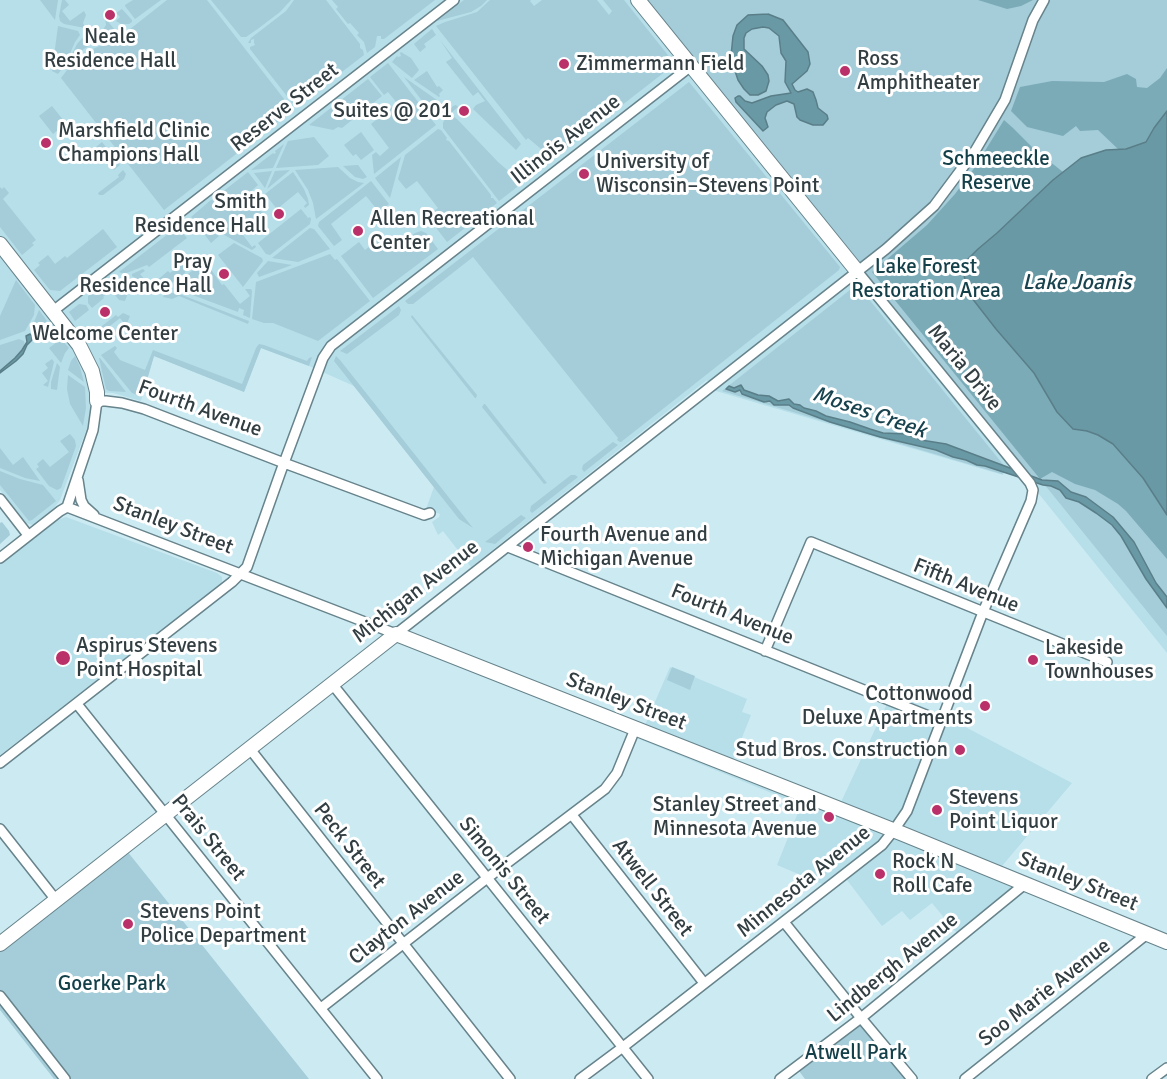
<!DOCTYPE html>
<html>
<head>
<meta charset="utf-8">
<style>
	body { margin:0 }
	canvas { display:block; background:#cbeaf2 }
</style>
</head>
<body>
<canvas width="1167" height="1079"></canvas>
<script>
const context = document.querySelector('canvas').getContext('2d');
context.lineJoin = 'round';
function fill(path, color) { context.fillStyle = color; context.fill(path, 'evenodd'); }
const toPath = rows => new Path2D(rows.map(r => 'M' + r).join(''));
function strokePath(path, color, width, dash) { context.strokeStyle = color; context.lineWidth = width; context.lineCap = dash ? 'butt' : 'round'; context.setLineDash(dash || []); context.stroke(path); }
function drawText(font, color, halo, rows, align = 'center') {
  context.font = font + ' Signika,sans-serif'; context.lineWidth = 6; context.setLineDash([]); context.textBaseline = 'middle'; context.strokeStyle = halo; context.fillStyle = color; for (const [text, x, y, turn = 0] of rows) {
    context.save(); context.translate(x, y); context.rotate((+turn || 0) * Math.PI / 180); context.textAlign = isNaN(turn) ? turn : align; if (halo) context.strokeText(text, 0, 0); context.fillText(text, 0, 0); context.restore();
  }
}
fill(toPath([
	[0,0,1167,0,1167,653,1039,494,1037,483,1034,478,1016,456,1003,475,716,391,707,380,471,567,443,531,438,535,432,522,439,517,440,514,426,509,434,487,354,386,309,366,261,348,244,392,154,356,141,401,113,393,90,392,90,412,87,428,60,500,53,509,33,525,26,523,0,490],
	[66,517,217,573,222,577,222,582,215,589,0,755,0,564,58,520],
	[670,667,747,699,742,712,751,715,733,760,841,802,892,693,948,718,1072,783,1002,866,1033,878,960,937,932,903,910,920,902,911,882,926,847,880,834,889,777,865,801,805,639,739]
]), '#b7dfea');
fill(toPath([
	[40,0,58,0,55,20],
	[62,0,65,0,69,5,62,11,70,21,84,11,86,15,83,23,85,28,64,24,60,21,59,16],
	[133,0,161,0,135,19,125,6,125,5],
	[167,0,207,0,288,104,290,110,289,113,164,210,61,78,70,66,86,52,120,37],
	[211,0,291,0,280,12,259,28,246,37,241,37],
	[294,0,326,0,360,44,360,48,363,50,364,55,304,101,301,101,300,95,294,95,294,105,250,49,250,47,255,45,254,43,254,39,251,40,251,43,248,43,251,38,286,11],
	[332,0,435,0,384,39,381,39,381,36,377,36,375,47,367,53,364,42,357,35,359,33,350,23,348,24,336,9,338,7],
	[464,0,487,0,481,6,471,12,437,21],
	[490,0,531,0,530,1,534,6,542,0,597,0,609,15,612,11,603,0,624,0,675,64,550,161,540,148,528,138,526,140,436,26,445,22,477,12],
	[638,0,1167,0,1167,636,1040,479,1030,483],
	[122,9,132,20,132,22,129,24,121,24,116,21,120,17,116,13],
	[105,18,115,30,117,31,120,26,124,27,123,30,112,36,103,36,101,33,106,25],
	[58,26,78,31,80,35,75,42,65,65,58,74,52,71],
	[432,29,436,35,424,44,426,47,420,52,414,44,415,43],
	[88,32,101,39,101,41,90,45,72,57,72,54,77,44],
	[440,40,521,144,516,150,473,109,476,105,485,101,478,92,473,96,446,62,452,58],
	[401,52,411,58,419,70,412,78,392,62,397,56,398,57,401,56,400,53],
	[388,63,436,125,374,174,372,155,376,152,380,156,389,148,371,124,397,103,388,92,384,95,370,77],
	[427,71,437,87,439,86,443,90,439,94,440,96,439,97,414,80],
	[404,77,444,105,446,109,438,119,435,118],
	[368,79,382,96,342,128,338,127,333,130,309,125],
	[689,82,840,267,839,270,621,442,620,442,617,440,618,438,473,257,413,304,408,304,405,301],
	[456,105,458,107,451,113,451,115,457,119,498,162,512,174,510,177,515,182,521,177,525,181,499,201,443,128,443,123,447,114,453,106],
	[52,106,68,126,59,129,53,134,39,116],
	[438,129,441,130,447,138,446,140,449,141,491,195,491,198,493,198,497,203,447,242,427,216,438,208,417,181,406,189,398,179,405,155],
	[361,132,374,150,361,160,356,154,353,156,344,145],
	[314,137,329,156,318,165,276,168,288,141],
	[102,142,120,165,114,170,96,147],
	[284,144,273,168,251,170,273,153,274,154,276,153,275,151],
	[534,155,536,156,544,166,527,180,518,171],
	[401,157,390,198,375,178],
	[357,165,358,165,367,177,363,179,355,177,343,166],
	[338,167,350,178,358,182,364,183,316,219,313,203,308,190,295,170],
	[123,170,126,174,124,179,103,195,99,195,98,193,119,177,118,175],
	[290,170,267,189,275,171],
	[272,171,265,188,254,173],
	[248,172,258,185,248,194,253,201,216,197],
	[293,172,304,189,308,199,309,205,305,208,304,206,307,203,298,192,277,209,265,194],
	[371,181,389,204,379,212,366,196,331,224,342,240,334,246,318,226,319,222],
	[0,187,2,189,4,187,9,193,3,199,36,240,32,243,34,245,22,255,0,227],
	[211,200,251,205,255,210,260,210,266,217,243,235,252,247,255,245,256,247,252,250,191,217],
	[301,209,308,218,310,217,311,219,310,224,270,255,266,254,258,243],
	[195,222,219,236,211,243],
	[177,227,187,238,149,267,147,265,124,274,119,272],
	[310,228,314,229,330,249,298,262,272,258],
	[103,229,117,247,60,291,50,290,34,270,40,265,38,263,48,255,55,264,65,256,67,258],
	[421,231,426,233,438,249,373,298,341,256,359,242,365,250,384,235,395,248,415,233],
	[234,243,262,258,263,261,243,287,218,255],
	[330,254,335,260,337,259,370,301,318,341,273,323,264,323,252,319,256,282],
	[186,257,187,258,185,273,165,288,157,289,152,287,132,276,132,274,143,269,145,271,140,274,150,286,168,271,170,273,179,266,178,263],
	[205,261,222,285,224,284,240,304,250,296,245,289,251,289,252,291,250,318,243,315,244,310,239,308,238,312,179,290,175,287,176,283],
	[268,261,292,265,259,277,257,273],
	[16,280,35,305,34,315,25,331,0,340,0,316],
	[106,283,128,293,125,301,119,300,111,290,103,297,104,298,92,308,88,303,88,296],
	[855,286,859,287,1006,468,1002,474,722,391],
	[165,293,177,293,249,321,248,324,179,296,172,299,163,297],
	[79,304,86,305,89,310,75,321,69,312],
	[399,306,401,310,399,315,347,354,340,351],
	[39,310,47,321,43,325,33,329,32,327],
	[123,313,130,316,126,326,120,318,91,341,88,337,116,315,118,317],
	[412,315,477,395,476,398,475,398,411,317],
	[19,339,24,341,25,345,23,350,15,358,0,371,0,345],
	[61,339,69,348,65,353,61,363,49,348],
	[259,344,264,345,307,361,309,358,312,357,309,366,261,348,244,392,154,356,142,397,132,393,101,355,115,346,117,348,114,352,120,360,145,370,153,350,242,384,256,348],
	[75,356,80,367,84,382,68,370,71,361],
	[336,356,340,360,473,528,459,519,334,361],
	[99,358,100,358,126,392,109,391,106,389],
	[52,359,54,362,48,387,43,385,48,381,42,373,48,368,45,364],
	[57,363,60,367,57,390,51,389,51,382],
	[68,375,85,387,86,408,83,426,70,404,67,389],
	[484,404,485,404,547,483,544,484,482,407],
	[70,434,75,440,76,446,61,488,57,490,49,486,36,469,39,467,37,464,43,459,50,467,69,452,60,441],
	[613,442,618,445,584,472,582,469,583,465],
	[0,448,13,465,23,457,40,481,25,478,0,468],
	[0,471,20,479,43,485,56,501,32,520,29,521,0,485],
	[571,475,575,475,578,477,532,513,530,511,531,506],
	[521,515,526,518,495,544,485,542],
	[2,522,9,531,10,535,0,544,0,523],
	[672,667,695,676,690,690,667,680],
	[127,851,309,1079,54,1079,0,1010,0,951],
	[861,1018,912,1079,805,1079,796,1067]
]), '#a4cdd9');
fill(toPath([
	[978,0,1033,0,1021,6,1007,9],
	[1167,68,1167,111,1154,128,1147,142,1126,149,1118,149,1098,130,1080,131,1076,126,1063,136,1027,127,1011,111,1020,87,1052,81,1104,82,1127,74,1136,79,1137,87,1147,88,1160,78],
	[1004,120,1013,128,1034,149,1063,172,1053,180,997,233,978,249,996,329,1034,373,1057,412,1073,429,1087,431,1098,435,1113,444,1143,478,1167,515,1167,559,1126,511,1118,504,1095,490,1075,484,1052,472,1040,479,872,272,927,225,955,194,975,167]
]), '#7cabb8');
const water = toPath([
	[768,14,783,20,808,52,810,64,807,71,792,84,795,90,798,92,807,89,813,92,816,100,818,108,827,115,828,119,823,125,813,125,800,120,797,117,794,104,787,101,776,105,767,112,765,118,768,127,763,131,736,102,735,98,738,96,740,96,745,101,752,103,771,96,791,93,785,82,786,61,781,53,779,36,769,28,763,27,752,29,746,33,744,38,744,49,762,66,768,75,769,81,766,91,758,95,750,95,744,89,738,80,735,71,731,56,733,36,737,25,748,15,768,14],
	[1167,111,1167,515,1143,478,1113,444,1098,435,1087,431,1073,429,1057,412,1034,373,996,329,968,293,964,275,965,262,978,249,997,233,1053,180,1081,158,1106,150,1126,149,1146,142,1154,128,1167,111],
	[30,334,32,336,32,340,27,345,23,354,16,361,0,373,0,371,15,358,22,350,27,342,26,336,30,334],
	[741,385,744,390,758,395,769,396,778,401,789,399,794,404,800,405,804,408,816,411,826,416,850,422,870,429,883,433,907,434,921,440,946,444,1042,480,1058,481,1071,492,1086,497,1113,517,1134,542,1156,583,1167,597,1167,608,1146,579,1121,536,1112,525,1096,513,1079,502,1066,498,1060,490,1051,486,1043,485,985,466,977,465,966,460,953,457,936,450,880,437,830,422,793,408,789,405,774,405,770,401,764,402,742,394,740,390,735,392,726,389,729,386,734,388,741,385]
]);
fill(water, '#6a99a6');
strokePath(water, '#597e88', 1.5);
const street = toPath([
	[53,311,454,0],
	[78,480,81,500,84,506,94,515],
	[0,499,28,535],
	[67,507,396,634,886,249,934,206,975,151,1005,100,1033,20,1044,0],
	[508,547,941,721],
	[0,558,60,511,67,507,93,430,97,401,106,401,122,403,144,409,284,463,424,515,430,513],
	[765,651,811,542,1107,662],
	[333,685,648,1079],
	[77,704,377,1079],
	[250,749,510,1079],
	[0,763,232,582,247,567,281,471,323,358,331,346,691,66],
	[572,815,704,983],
	[0,829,56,900],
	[784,922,861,1018,912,1079],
	[0,996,65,1079],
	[321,1008,486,879,605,789,617,773,635,729],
	[580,1079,623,1047,882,845,894,830,907,811,983,612,1031,501,1033,490,1030,483,857,271],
	[780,1079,861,1018,1026,883],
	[965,1079,1147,934],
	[1152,1079,1167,1068]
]);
const secondary = toPath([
	[638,0,857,271],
	[0,244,79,345,92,371,97,392,97,401],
	[0,944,396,634,903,834,1167,942]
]);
strokePath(street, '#67838b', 12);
strokePath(secondary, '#67838b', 16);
strokePath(street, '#fff', 9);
strokePath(secondary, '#fff', 14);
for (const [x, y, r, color] of [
	[110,15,6,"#ba3069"],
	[564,64,6,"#ba3069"],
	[845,71,6,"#ba3069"],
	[464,111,6,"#ba3069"],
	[46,143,6,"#ba3069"],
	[584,174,6,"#ba3069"],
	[279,214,6,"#ba3069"],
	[358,231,6,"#ba3069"],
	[224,274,6,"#ba3069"],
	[105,312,6,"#ba3069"],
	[528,547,6,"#ba3069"],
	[63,658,8,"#ba3069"],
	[1033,660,6,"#ba3069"],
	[985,706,6,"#ba3069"],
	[960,750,6,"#ba3069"],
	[937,810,6,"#ba3069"],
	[829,817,6,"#ba3069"],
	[880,874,6,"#ba3069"],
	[128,924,6,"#ba3069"]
]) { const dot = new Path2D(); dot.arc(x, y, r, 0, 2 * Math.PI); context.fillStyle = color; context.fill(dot); strokePath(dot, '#fff', 2); }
drawText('21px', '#323e42', '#fff', [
	["Neale",110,37,"center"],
	["Residence Hall",110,61,"center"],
	["Ross",857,59],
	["Amphitheater",857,83],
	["Zimmermann Field",576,64],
	["Suites @ 201",452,111,"right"],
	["Marshfield Clinic",58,131],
	["Champions Hall",58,155],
	["University of",596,162],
	["Wisconsin–Stevens Point",596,186],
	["Smith",267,202,"right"],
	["Residence Hall",267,226,"right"],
	["Allen Recreational",370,219],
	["Center",370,243],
	["Pray",212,262,"right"],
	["Residence Hall",212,286,"right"],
	["Welcome Center",105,334,"center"],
	["Fourth Avenue and",540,535],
	["Michigan Avenue",540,559],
	["Aspirus Stevens",76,646],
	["Point Hospital",76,670],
	["Lakeside",1045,648],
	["Townhouses",1045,672],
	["Cottonwood",973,694,"right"],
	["Deluxe Apartments",973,718,"right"],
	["Stud Bros. Construction",948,750,"right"],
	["Stevens",949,798],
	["Point Liquor",949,822],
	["Stanley Street and",817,805,"right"],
	["Minnesota Avenue",817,829,"right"],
	["Rock N",892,862],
	["Roll Cafe",892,886],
	["Stevens Point",140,912],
	["Police Department",140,936]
], 'left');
drawText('21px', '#323e42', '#fff', [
	["Reserve Street",285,108,-38],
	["Illinois Avenue",566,140,-38],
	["Maria Drive",964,368,51],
	["Fourth Avenue",200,409,20],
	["Stanley Street",173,526,21],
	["Fifth Avenue",966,586,22],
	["Michigan Avenue",416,592,-38],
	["Fourth Avenue",732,615,22],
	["Stanley Street",626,702,21],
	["Prais Street",208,838,51],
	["Peck Street",349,846,52],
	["Simonis Street",504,871,51],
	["Minnesota Avenue",804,882,-39],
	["Stanley Street",1078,882,22],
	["Atwell Street",652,888,52],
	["Clayton Avenue",407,918,-38],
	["Lindbergh Avenue",893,968,-39],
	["Soo Marie Avenue",1045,993,-38]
]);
drawText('21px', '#14404a', '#fff', [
	["Schmeeckle",996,159],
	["Reserve",996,183],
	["Lake Forest",926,267],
	["Restoration Area",926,291],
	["Goerke Park",112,984],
	["Atwell Park",856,1053]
]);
drawText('italic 22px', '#19434e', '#fff', [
	["Lake Joanis",1077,283],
	["Moses Creek",869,413,19]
]);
</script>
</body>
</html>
